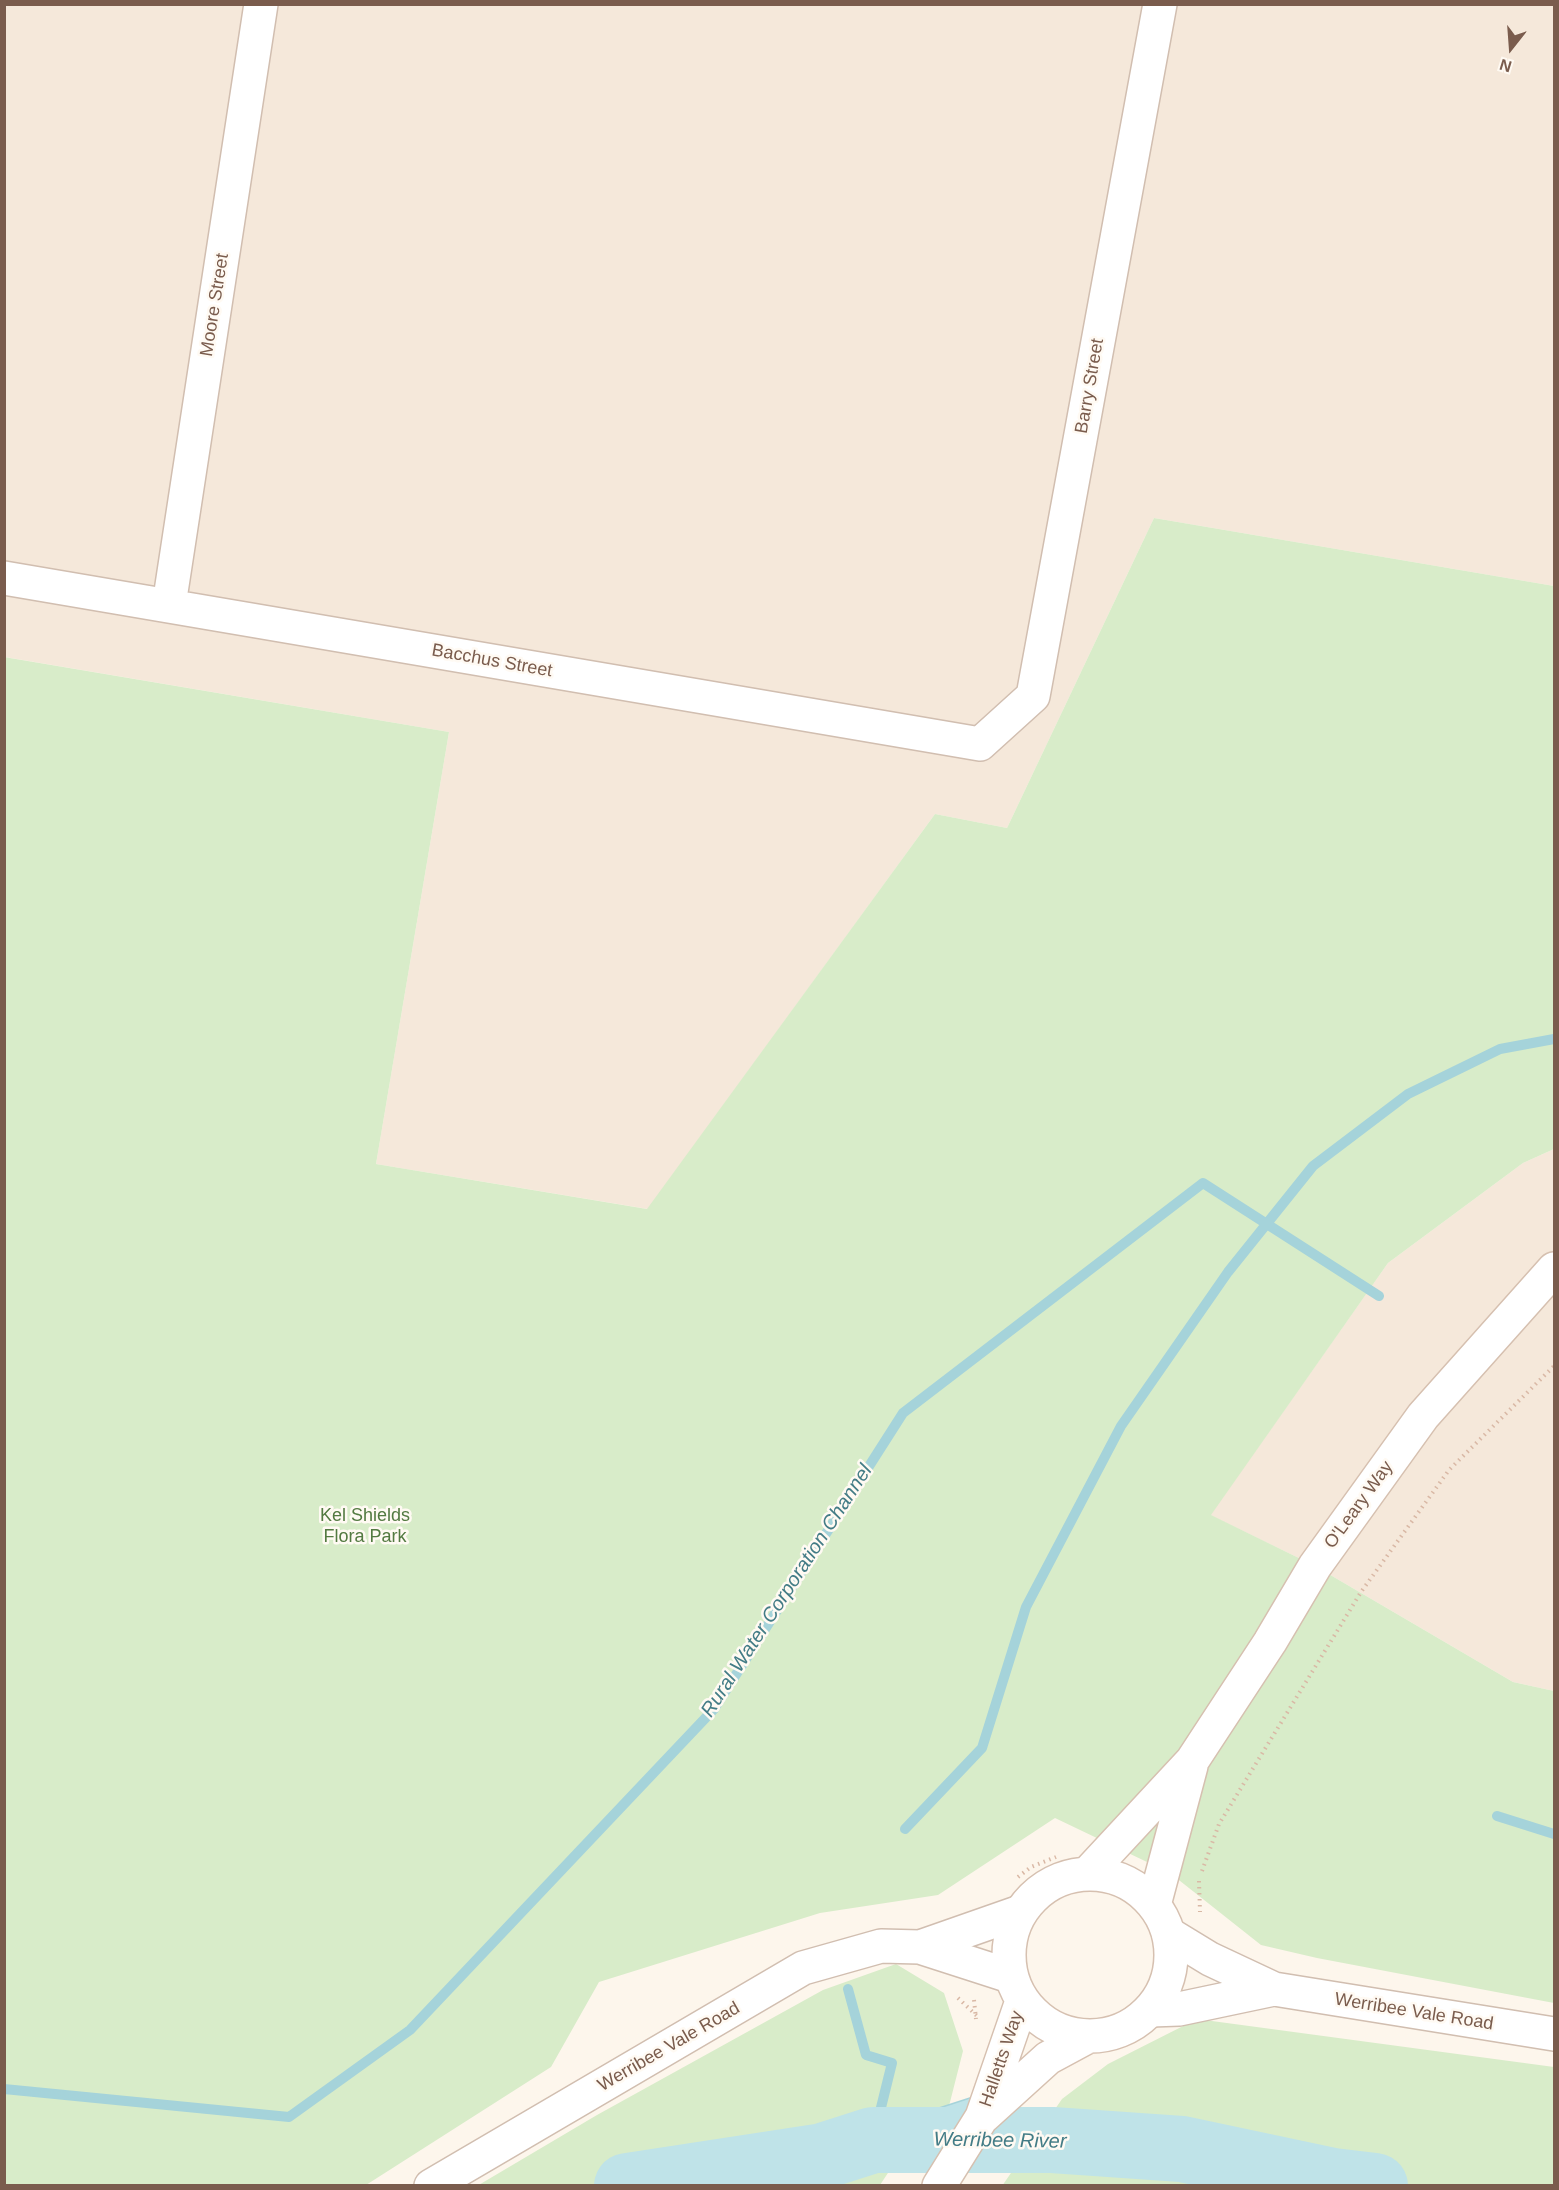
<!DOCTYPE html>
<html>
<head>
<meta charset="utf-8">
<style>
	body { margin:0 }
	#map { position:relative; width:1559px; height:2190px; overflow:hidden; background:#fdf6ec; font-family:Arial,sans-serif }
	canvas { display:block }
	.frame { position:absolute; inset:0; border:6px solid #7a5c4d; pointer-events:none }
	.north { position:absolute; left:1481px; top:18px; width:60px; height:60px; -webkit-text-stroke:4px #fffaf3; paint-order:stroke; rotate:197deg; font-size:16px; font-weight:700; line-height:24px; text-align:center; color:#7a5c4d }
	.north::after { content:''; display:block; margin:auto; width:21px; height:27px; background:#7a5c4d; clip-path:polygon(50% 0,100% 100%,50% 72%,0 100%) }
</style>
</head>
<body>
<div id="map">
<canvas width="1559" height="2190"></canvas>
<div class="frame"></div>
<div class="north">N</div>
</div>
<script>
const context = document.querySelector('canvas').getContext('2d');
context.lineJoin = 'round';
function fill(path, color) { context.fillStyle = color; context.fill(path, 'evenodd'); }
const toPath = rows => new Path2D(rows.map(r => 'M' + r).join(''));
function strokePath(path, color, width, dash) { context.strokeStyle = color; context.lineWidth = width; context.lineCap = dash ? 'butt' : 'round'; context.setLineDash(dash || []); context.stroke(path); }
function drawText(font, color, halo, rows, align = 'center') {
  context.font = font + ' Arial,sans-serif'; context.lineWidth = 5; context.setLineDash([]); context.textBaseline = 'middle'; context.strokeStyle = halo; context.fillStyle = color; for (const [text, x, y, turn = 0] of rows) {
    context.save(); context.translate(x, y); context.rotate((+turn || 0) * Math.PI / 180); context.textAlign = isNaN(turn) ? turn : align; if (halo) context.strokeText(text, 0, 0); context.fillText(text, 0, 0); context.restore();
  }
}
fill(toPath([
	[4,5,1554,5,1554,586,1154,518,1007,828,935,814,648,1209,376,1164,449,732,5,657],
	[1554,1149,1554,1691,1513,1682,1315,1566,1210,1515,1388,1263,1523,1163]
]), '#f5e8da');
fill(toPath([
	[1154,518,1554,586,1554,1149,1523,1163,1388,1263,1211,1515,1315,1566,1513,1682,1554,1691,1554,2003,1317,1958,1261,1945,1170,1873,1055,1818,938,1895,820,1913,599,1982,551,2067,366,2185,5,2185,4,657,449,732,376,1164,647,1209,935,814,1007,828],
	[896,1964,944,1993,963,2051,949,2106,825,2145,617,2178,608,2185,477,2186,597,2115,823,1990],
	[1197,2019,1554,2067,1554,2185,1002,2186,1062,2099,1108,2064],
	[913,2135,880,2185,685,2186,826,2162]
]), '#d8ecc9');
const water = toPath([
	[973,2097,975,2115,826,2162,685,2185,608,2186,617,2178,825,2145,973,2097]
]);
fill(water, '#bfe3e8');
strokePath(water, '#a5d3da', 1.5);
strokePath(toPath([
	[1497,1816,1554,1834],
	[905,1829,982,1748,1026,1607,1121,1426,1228,1272,1313,1166,1408,1094,1500,1049,1554,1039],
	[848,1989,866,2055,892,2063,873,2140],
	[4,2089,289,2117,410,2030,714,1709,903,1413,1203,1183,1379,1296]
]), '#a5d3da', 10);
strokePath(toPath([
	[627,2186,823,2156,873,2140,1052,2140,1182,2149,1333,2181,1375,2186]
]), '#bfe3e8', 66);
const street = toPath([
	[4,578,980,744,1033,696,1160,4],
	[169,605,261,4],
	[1169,1934,1210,1959,1274,1989,1554,2034],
	[920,1947,1010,1976],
	[1151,2010,1179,2009,1274,1989],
	[431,2186,803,1968,881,1946,920,1947,1020,1912]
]);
const secondary = toPath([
	[1088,1873,1192,1761,1270,1642,1315,1566,1423,1416,1554,1269],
	'1009 1955a81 81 0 1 1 162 0a81 81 0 1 1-162 0Z',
	[1154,1905,1191,1766],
	[984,2116,1048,2058,1087,2037],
	[939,2186,982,2117,1022,2001]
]);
strokePath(street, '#d1beb0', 36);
strokePath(secondary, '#d6c0b0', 36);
strokePath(toPath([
	[1202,1871,1219,1824,1361,1592,1449,1470,1554,1366],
	[1018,1877,1031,1867,1056,1857],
	[1199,1881,1200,1912],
	[958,1998,977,2016],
	[974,2000,976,2019]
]), '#d9b8a5', 4, [1.5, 4.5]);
strokePath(street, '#fff', 33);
strokePath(secondary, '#fff', 33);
drawText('18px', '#7a5c4d', '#fffaf3', [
	["Moore Street",215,305,-81],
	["Barry Street",1090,386,-80],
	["Bacchus Street",492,661,10],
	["O'Leary Way",1359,1505,-54],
	["Werribee Vale Road",1414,2012,9],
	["Werribee Vale Road",669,2047,-30],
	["Halletts Way",1002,2059,-71]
]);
drawText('18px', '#537a41', '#fffaf3', [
	["Kel Shields",365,1516],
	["Flora Park",365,1537]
]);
drawText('italic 20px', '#437c86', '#fffaf3', [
	["Rural Water Corporation Channel",787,1591,-57],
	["Werribee River",1000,2141,1]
]);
</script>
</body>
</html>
